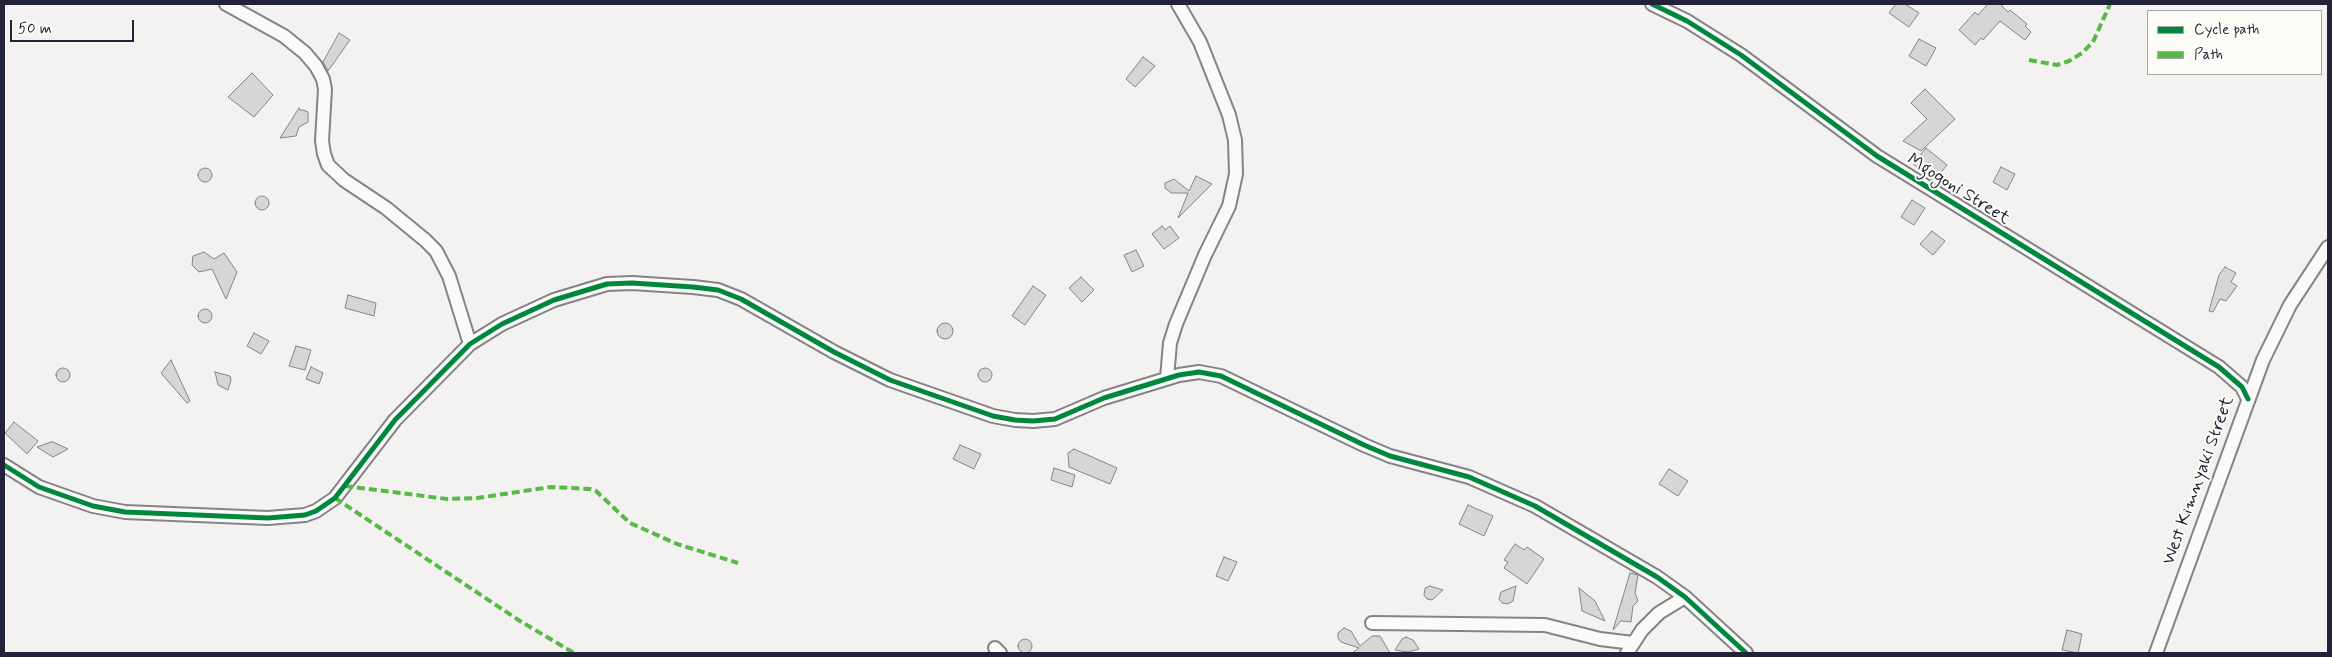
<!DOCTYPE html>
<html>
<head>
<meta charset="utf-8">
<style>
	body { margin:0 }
	#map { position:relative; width:2332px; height:657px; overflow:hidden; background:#f3f2f0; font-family:Mynerve,sans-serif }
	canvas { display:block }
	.frame { position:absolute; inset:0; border:5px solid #22223b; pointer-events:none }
	.legend { position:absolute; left:2147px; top:10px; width:175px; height:65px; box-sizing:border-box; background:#fdfcf7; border:1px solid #a5a5ac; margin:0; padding:6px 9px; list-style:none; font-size:15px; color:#22223b }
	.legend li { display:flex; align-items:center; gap:10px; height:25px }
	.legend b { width:25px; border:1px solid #a5a5ac }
	.scale { position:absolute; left:10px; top:20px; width:124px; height:22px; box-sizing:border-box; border:2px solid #22223b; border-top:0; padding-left:6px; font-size:15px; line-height:18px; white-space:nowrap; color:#22223b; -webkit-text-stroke:4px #fdfcf7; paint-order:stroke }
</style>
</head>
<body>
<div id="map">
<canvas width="2332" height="657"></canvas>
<div class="frame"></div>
<ul class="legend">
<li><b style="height:6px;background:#00873e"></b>Cycle path</li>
<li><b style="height:6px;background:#58b947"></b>Path</li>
</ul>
<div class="scale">50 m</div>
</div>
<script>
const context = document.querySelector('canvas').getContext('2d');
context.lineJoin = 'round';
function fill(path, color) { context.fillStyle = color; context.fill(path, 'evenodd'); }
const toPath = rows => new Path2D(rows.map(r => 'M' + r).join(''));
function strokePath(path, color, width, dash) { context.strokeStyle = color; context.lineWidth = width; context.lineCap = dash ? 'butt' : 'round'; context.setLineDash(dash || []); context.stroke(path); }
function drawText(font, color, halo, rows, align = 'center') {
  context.font = font + ' Mynerve,sans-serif'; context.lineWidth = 4; context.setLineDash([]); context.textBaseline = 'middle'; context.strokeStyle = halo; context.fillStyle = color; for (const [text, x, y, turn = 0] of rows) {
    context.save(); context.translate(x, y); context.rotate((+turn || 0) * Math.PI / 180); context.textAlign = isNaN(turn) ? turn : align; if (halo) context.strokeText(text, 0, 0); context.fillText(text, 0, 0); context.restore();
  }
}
const building = toPath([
	[1896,4,1905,4,1919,13,1909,27,1889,13,1896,4],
	[1988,4,2000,4,2008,12,2010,10,2027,24,2025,26,2031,32,2025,40,2000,21,1983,40,1981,38,1975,45,1959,30,1975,12,1978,15,1988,4],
	[339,33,350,40,328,71,323,62,339,33],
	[1919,39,1936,48,1926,66,1909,56,1919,39],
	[1143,57,1155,66,1135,87,1126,79,1143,57],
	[252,73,273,95,254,117,228,97,252,73],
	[1925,89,1955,119,1921,151,1903,141,1927,119,1911,103,1925,89],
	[299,108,299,110,303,110,308,112,308,122,299,127,296,136,280,138,299,108],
	[1926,148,1947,165,1934,181,1913,164,1926,148],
	[2001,167,2015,174,2007,190,1993,182,2001,167],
	'198 175a7 7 0 1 1 14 0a7 7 0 1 1-14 0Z',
	[1196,176,1212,184,1178,218,1188,193,1171,193,1165,188,1165,183,1174,179,1189,191,1196,176],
	'255 203a7 7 0 1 1 14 0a7 7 0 1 1-14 0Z',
	[1912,200,1925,208,1914,225,1901,217,1912,200],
	[1162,226,1165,230,1170,226,1179,238,1164,249,1152,234,1162,226],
	[1932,231,1945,241,1933,255,1920,244,1932,231],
	[1136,250,1144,266,1132,272,1124,255,1136,250],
	[204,252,214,259,224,253,237,272,226,299,212,269,199,272,192,265,193,256,204,252],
	[2225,267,2236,273,2231,282,2237,286,2226,301,2220,299,2213,312,2209,311,2219,275,2225,267],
	[1081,277,1094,290,1082,302,1069,288,1081,277],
	[1033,286,1046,295,1025,325,1012,316,1033,286],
	[348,295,376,303,374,316,345,308,348,295],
	'198 316a7 7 0 1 1 14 0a7 7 0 1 1-14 0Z',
	'937 331a8 8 0 1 1 16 0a8 8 0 1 1-16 0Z',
	[254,333,269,341,261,354,247,346,254,333],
	[296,346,311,350,305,370,289,366,296,346],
	[171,360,190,401,187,403,161,373,171,360],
	[311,367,323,373,319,384,306,379,311,367],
	'978 375a7 7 0 1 1 14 0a7 7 0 1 1-14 0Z',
	'56 375a7 7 0 1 1 14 0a7 7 0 1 1-14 0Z',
	[215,372,230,376,231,380,228,390,218,385,215,372],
	[14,422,38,441,27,454,5,433,14,422],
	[51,442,53,442,68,449,53,457,37,447,51,442],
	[960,445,981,454,974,469,953,459,960,445],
	[1074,449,1117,468,1110,484,1069,467,1068,453,1074,449],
	[1054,468,1075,475,1072,487,1051,480,1054,468],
	[1669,469,1688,481,1678,496,1659,484,1669,469],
	[1468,505,1493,516,1484,536,1459,524,1468,505],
	[1515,544,1524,550,1527,547,1544,559,1527,584,1504,568,1508,562,1504,560,1515,544],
	[1224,557,1237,562,1228,581,1216,576,1224,557],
	[1630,573,1638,575,1635,593,1638,601,1633,606,1631,622,1621,621,1613,630,1630,573],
	[1430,586,1443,590,1432,600,1427,599,1424,595,1425,588,1430,586],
	[1516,586,1513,601,1508,604,1502,603,1499,599,1501,592,1516,586],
	[1579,588,1595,601,1605,621,1582,611,1579,588],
	[1344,628,1351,631,1360,646,1372,636,1380,636,1390,653,1352,653,1359,648,1341,642,1338,638,1338,633,1344,628],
	[2067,630,2082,634,2078,653,2062,650,2067,630],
	[1406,637,1413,640,1419,649,1408,652,1395,650,1402,639,1406,637],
	'1018 646a7 7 0 1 1 14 0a7 7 0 1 1-14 0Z'
]);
fill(building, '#d7d6d6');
strokePath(building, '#848488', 1);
const minor = toPath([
	[226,4,284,36,305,53,316,66,323,79,325,89,322,141,324,154,328,165,344,180,386,208,425,240,436,251,449,276,470,344],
	[1652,4,1687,21,1741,55,1877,156,2219,367,2242,387,2248,399],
	[1167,378,1170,343,1176,324,1205,255,1229,206,1236,174,1235,140,1229,115,1200,42,1178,4],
	[4,465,39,487,93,506,125,512,268,518,305,515,316,511,335,498,395,420,470,344,502,324,554,300,607,284,632,283,693,287,718,290,741,299,834,352,890,380,993,416,1015,420,1033,421,1055,419,1104,398,1179,375,1199,372,1221,376,1364,445,1390,456,1469,477,1535,506,1657,577,1685,597,1746,653],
	[1372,623,1545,625,1600,639,1633,643],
	[995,648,1000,653],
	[1627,653,1642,630,1659,613,1685,597],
	[2156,653,2263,360,2290,305,2328,247]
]);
strokePath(minor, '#848488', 16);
strokePath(minor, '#fafaf8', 12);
strokePath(toPath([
	[2029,60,2057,65,2069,61,2082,53,2093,42,2110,4],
	[345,486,447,499,477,498,551,487,590,489,596,491,630,523,677,544,738,563],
	[335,498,520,621,574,653]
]), '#58b947', 4, [8, 4]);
strokePath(toPath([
	[1652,4,1687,21,1741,55,1877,156,2219,367,2242,387,2248,399],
	[4,465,39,487,93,506,125,512,268,518,305,515,316,511,335,498,395,420,470,344,502,324,554,300,607,284,632,283,693,287,718,290,741,299,834,352,890,380,993,416,1015,420,1033,421,1055,419,1104,398,1179,375,1199,372,1221,376,1364,445,1390,456,1469,477,1535,506,1657,577,1685,597,1746,653]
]), '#00873e', 5);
drawText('18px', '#22223b', '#fdfcf7', [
	["Mgogoni Street",1958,190,32],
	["West Kimnyaki Street",2199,481,-70]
]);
</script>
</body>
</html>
